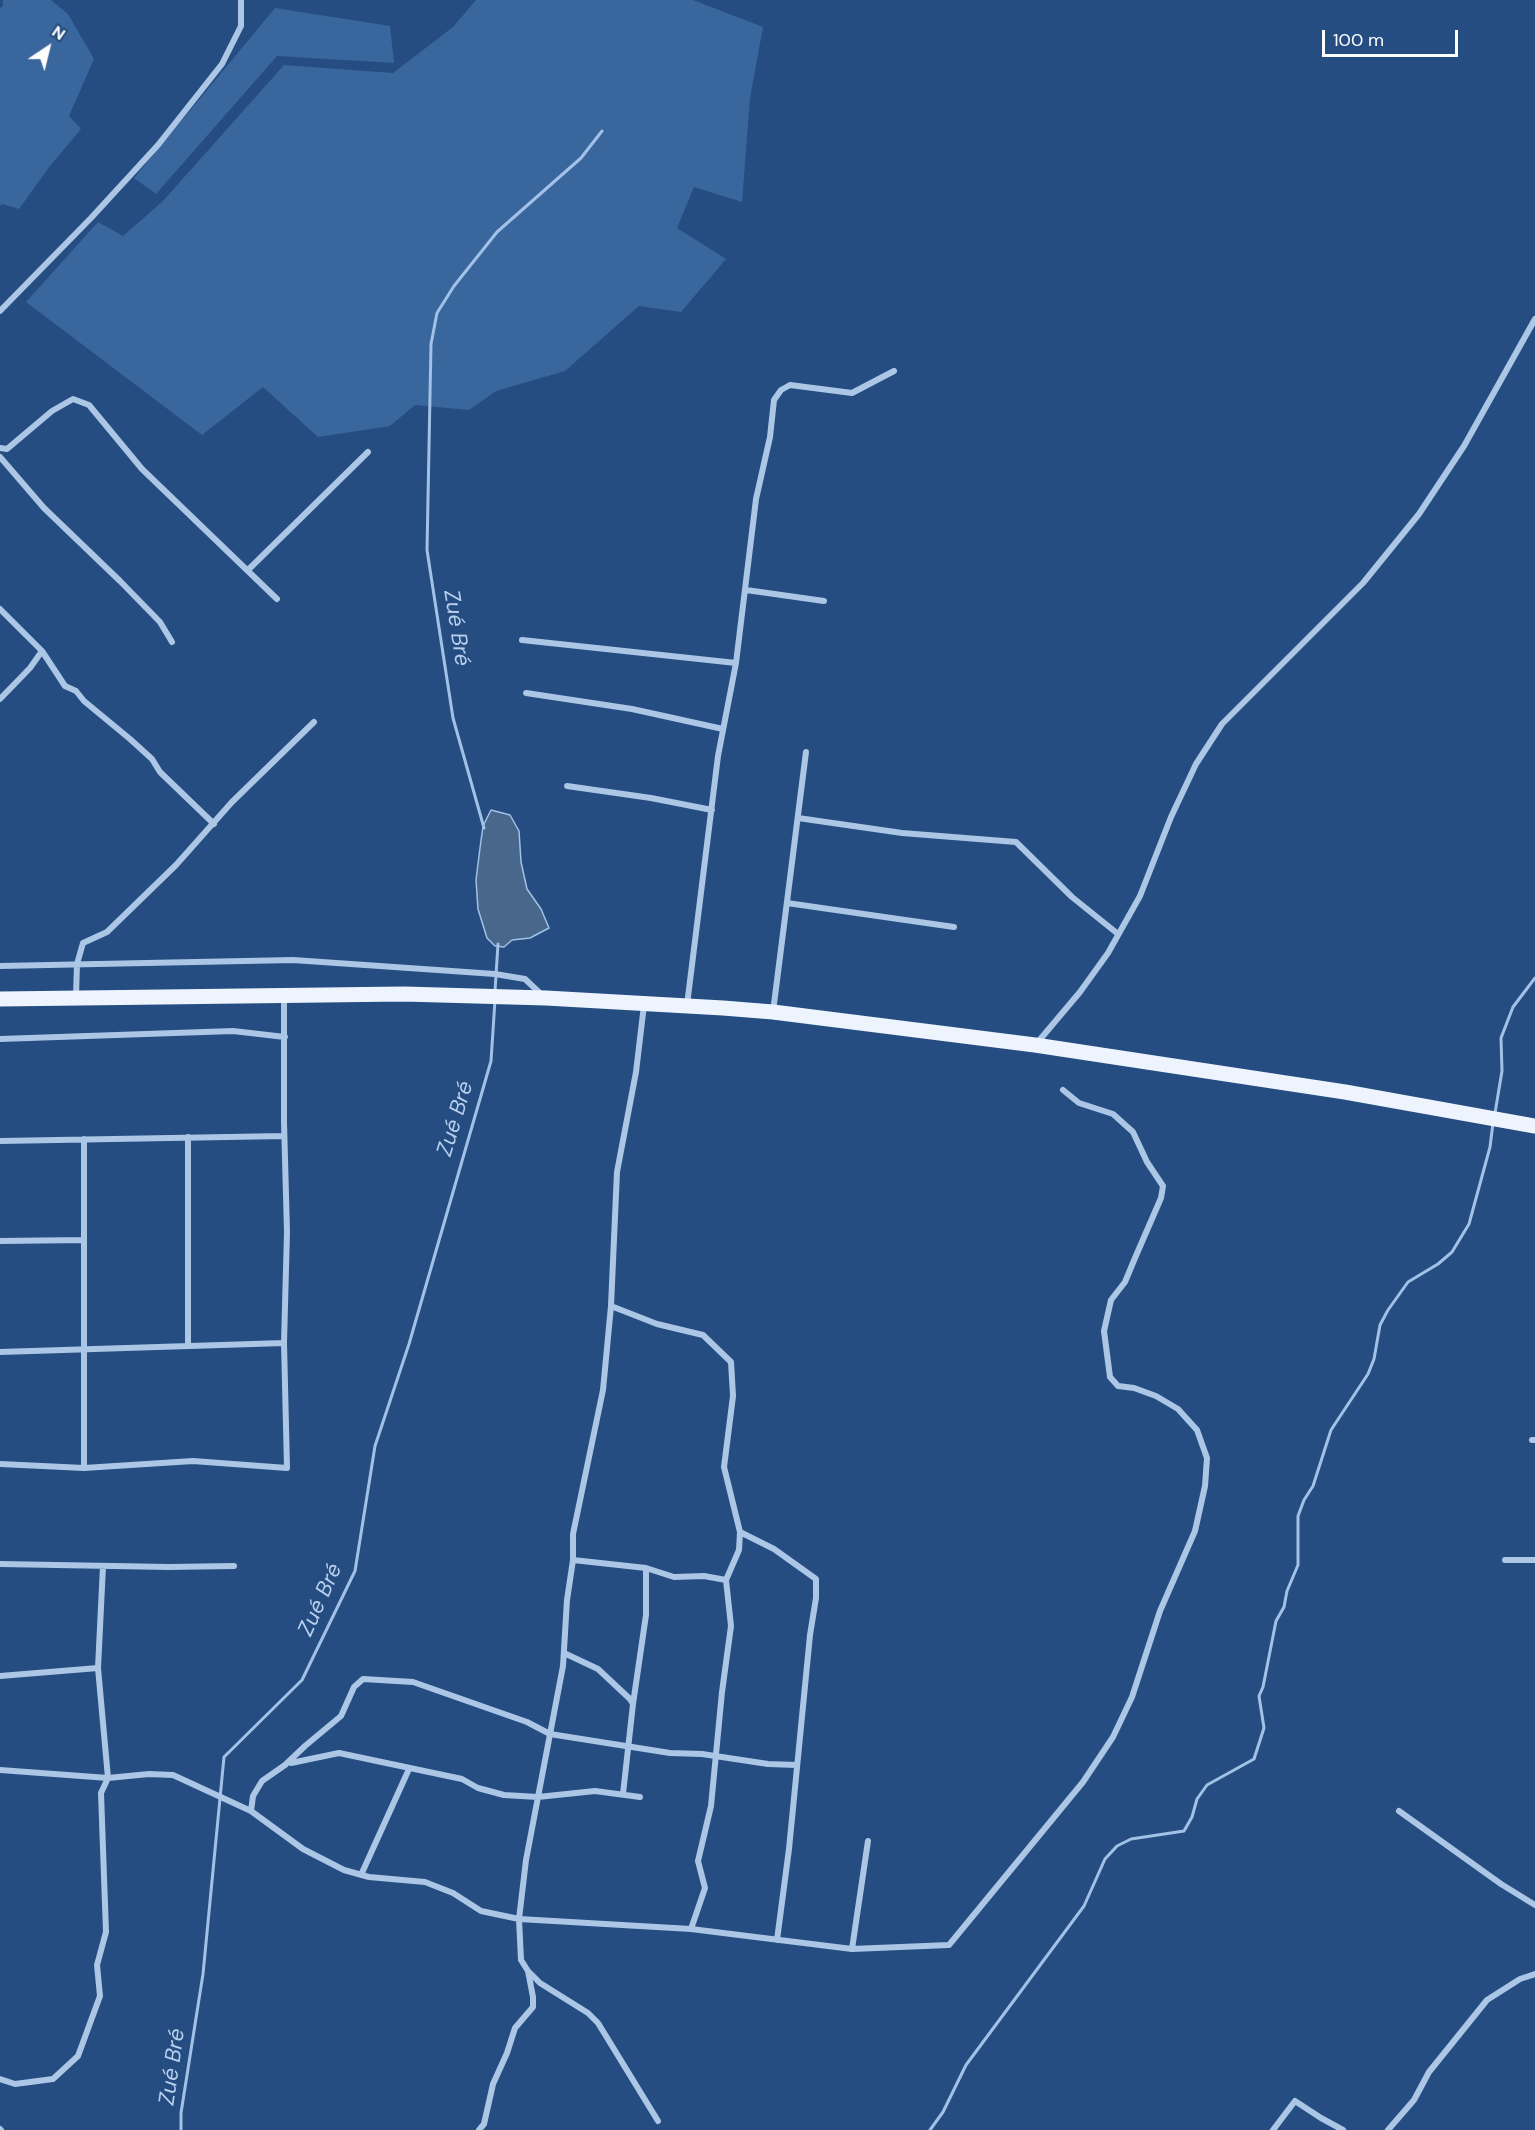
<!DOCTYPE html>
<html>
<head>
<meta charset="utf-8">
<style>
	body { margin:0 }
	#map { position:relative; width:1535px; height:2130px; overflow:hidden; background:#254d81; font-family:"DM Sans",sans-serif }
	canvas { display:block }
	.north { position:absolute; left:18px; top:18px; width:60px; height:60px; -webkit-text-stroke:4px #254d81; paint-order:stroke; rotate:35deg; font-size:16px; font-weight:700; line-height:24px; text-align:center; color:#fff }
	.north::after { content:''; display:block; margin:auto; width:21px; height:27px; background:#fff; clip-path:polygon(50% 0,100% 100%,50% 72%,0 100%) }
	.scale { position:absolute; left:1322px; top:30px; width:136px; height:27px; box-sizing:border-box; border:3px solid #fff; border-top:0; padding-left:8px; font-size:18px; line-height:21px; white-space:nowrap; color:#fff; -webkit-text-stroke:4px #254d81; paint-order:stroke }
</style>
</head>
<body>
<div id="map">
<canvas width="1535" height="2130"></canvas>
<div class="north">N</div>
<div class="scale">100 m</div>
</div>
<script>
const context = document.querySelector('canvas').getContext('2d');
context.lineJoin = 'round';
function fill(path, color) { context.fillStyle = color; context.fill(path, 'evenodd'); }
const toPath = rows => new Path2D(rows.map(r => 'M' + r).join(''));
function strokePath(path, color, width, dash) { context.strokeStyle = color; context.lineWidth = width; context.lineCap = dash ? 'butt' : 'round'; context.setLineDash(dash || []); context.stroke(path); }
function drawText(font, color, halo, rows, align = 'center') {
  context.font = font + ' "DM Sans",sans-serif'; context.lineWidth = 5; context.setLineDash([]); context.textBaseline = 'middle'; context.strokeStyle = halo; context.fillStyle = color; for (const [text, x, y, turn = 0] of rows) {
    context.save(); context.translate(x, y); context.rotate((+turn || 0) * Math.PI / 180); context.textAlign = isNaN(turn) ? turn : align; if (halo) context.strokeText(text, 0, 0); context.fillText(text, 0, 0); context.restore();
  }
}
fill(toPath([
	[3,0,51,0,68,14,94,59,69,116,81,129,50,166,19,209,2,204,0,206,0,8,3,6],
	[476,0,693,0,763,27,750,98,742,202,694,187,677,228,726,259,681,312,639,306,565,371,496,391,469,410,415,405,390,426,318,437,263,387,202,435,26,302,98,222,123,236,163,201,284,65,393,73,453,27],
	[275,8,390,26,394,63,277,56,156,194,134,178]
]), '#3a669e');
const water = toPath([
	[491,810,510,815,519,831,521,862,527,889,541,909,549,928,530,938,512,940,504,947,495,946,487,938,478,909,476,880,480,848,483,826,491,810]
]);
fill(water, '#49668b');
strokePath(water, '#a1c1e7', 1.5);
strokePath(toPath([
	[484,828,453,718,427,550,431,344,437,313,454,286,497,232,581,158,602,131],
	[495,991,498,944],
	[1495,1113,1502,1071,1501,1038,1513,1007,1535,978],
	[181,2130,181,2113,203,1974,224,1757,302,1680,355,1571,375,1446,409,1344,491,1061,495,1000],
	[930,2130,943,2112,966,2065,1084,1906,1105,1859,1117,1846,1131,1839,1184,1831,1192,1817,1197,1799,1207,1785,1254,1759,1264,1728,1259,1696,1263,1687,1276,1621,1284,1607,1287,1591,1298,1565,1298,1516,1304,1500,1313,1486,1331,1430,1368,1374,1374,1359,1380,1325,1388,1310,1408,1282,1438,1264,1452,1252,1469,1224,1490,1147,1493,1123]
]), '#a1c1e7', 3);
strokePath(toPath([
	[0,311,91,218,158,145,222,64,241,26,241,0],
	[0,448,7,449,52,411,73,399,89,405,142,469,277,599],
	[0,457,44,508,120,581,160,622,172,642],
	[248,570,368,452],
	[746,590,824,601],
	[0,609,42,651,65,686,76,691,84,701,130,739,152,759,160,772,214,824],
	[522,640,736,663],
	[526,693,632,709,723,729],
	[0,699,30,668,42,651],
	[567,786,651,798,712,810],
	[798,818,902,833,1016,842,1072,897,1118,934],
	[787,903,954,927],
	[0,966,293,960,495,974,525,979,543,996],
	[76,996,77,964,83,943,107,932,176,865,232,802,314,722],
	[644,1005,636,1072,617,1172,611,1306,603,1390,573,1534,573,1560,567,1600,563,1666,526,1860,519,1919,521,1960,528,1971,540,1983,588,2013,598,2023,658,2121],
	[687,1005,718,756,736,663,756,499,770,437,774,400,781,390,790,385,852,393,894,371],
	[773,1012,806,752],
	[0,1039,233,1031,285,1037],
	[1037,1043,1080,992,1108,953,1140,896,1171,817,1196,764,1222,724,1363,583,1419,514,1464,446,1535,319],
	[84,1139,84,1468],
	[0,1141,284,1136],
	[0,1241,84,1240],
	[611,1306,657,1324,703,1335,731,1362,733,1396,724,1467,740,1532,774,1549,816,1579,816,1598,810,1635,789,1849,777,1940],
	[284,1343,287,1232,284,1122,284,996],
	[188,1346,188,1137],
	[0,1352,284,1343,287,1468,193,1461,84,1468,0,1464],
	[1532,1440,1535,1440],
	[573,1560,646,1568,674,1577,704,1576,726,1580],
	[1505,1560,1535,1560],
	[0,1564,169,1567,234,1566],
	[564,1653,598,1669,630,1699,633,1704,623,1794],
	[0,1676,98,1668],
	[633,1704,646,1615,646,1568],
	[291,1763,339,1753,462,1779,478,1788,504,1795,538,1797,595,1791,640,1797],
	[0,1770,108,1778,149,1774,173,1775,251,1811,303,1849,344,1870,369,1877,425,1882,453,1893,481,1911,519,1919,691,1929,852,1949,949,1945,1083,1782,1113,1737,1132,1697,1160,1611,1195,1531,1205,1486,1207,1458,1197,1430,1178,1409,1156,1396,1134,1388,1118,1386,1110,1377,1104,1331,1111,1300,1125,1282,1135,1258,1161,1198,1163,1186,1147,1162,1133,1132,1113,1114,1079,1103,1063,1090],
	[251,1811,253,1796,262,1781,285,1765,305,1746,341,1716,354,1687,363,1679,413,1682,527,1722,550,1734,670,1753,702,1754,768,1764,797,1765],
	[1399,1811,1501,1884,1535,1905],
	[361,1875,409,1769],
	[691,1929,705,1888,698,1861,711,1806,722,1692,731,1626,726,1580,739,1550,740,1532],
	[852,1949,868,1841],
	[0,2079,15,2084,53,2079,78,2056,100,1996,97,1965,106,1932,101,1793,108,1778,98,1668,103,1566],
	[0,2129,1,2130],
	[479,2130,484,2124,493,2084,507,2053,515,2028,533,2007,533,1997,528,1971],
	[1273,2130,1295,2101,1321,2118,1343,2130],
	[1388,2130,1414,2100,1429,2072,1487,2000,1520,1979,1535,1974]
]), '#acc6e6', 6);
strokePath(toPath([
	[0,999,404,994,546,998,723,1008,773,1012,1035,1045,1345,1092,1535,1126]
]), '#eef4fd', 15);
drawText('italic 22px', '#b8d0ee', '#254d81', [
	["Zué Bré",456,628,81],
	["Zué Bré",456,1119,-73],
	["Zué Bré",321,1600,-66],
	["Zué Bré",173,2067,-82]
]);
</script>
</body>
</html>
